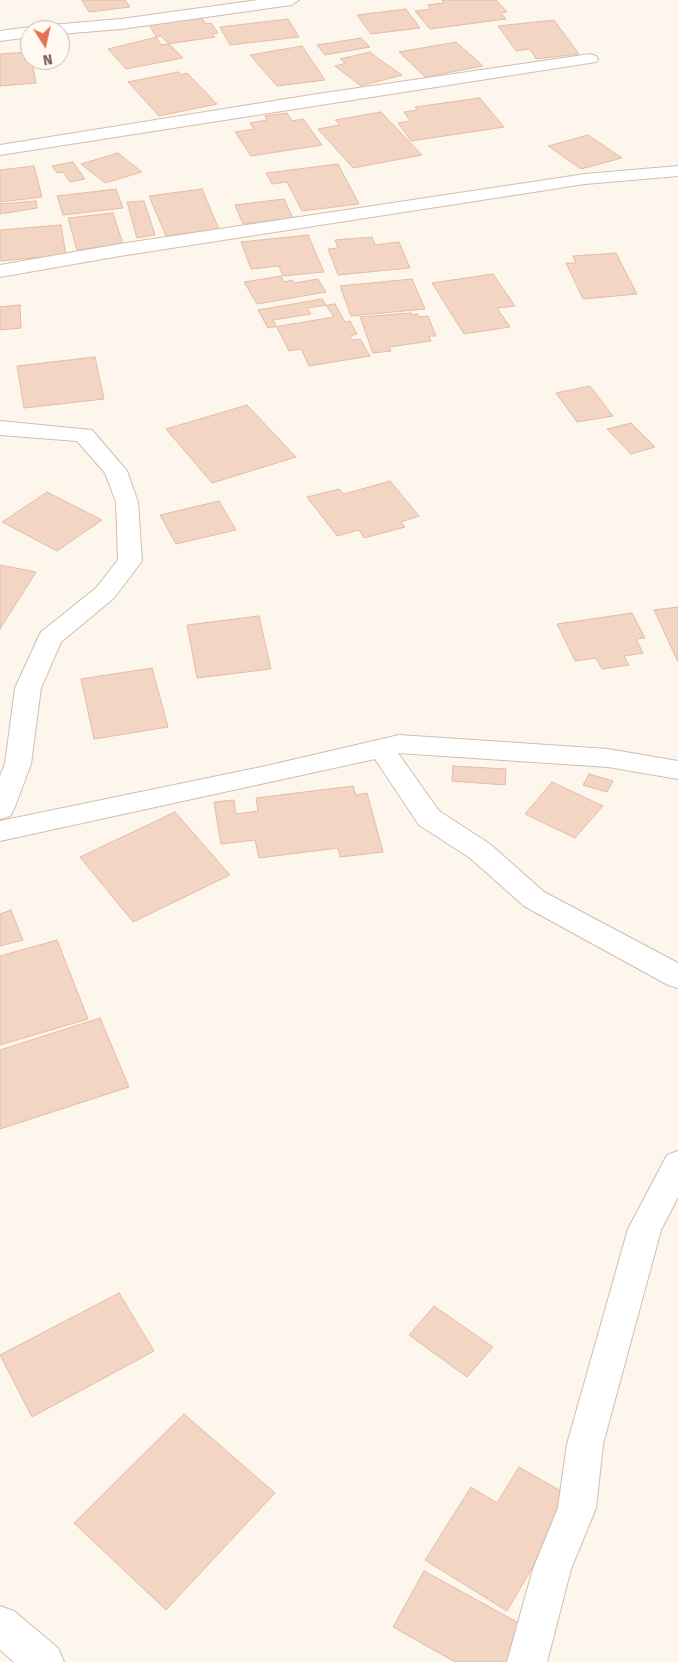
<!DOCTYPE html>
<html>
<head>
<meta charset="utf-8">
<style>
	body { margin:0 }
	#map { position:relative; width:678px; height:1662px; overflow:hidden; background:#fdf6ec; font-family:"Fira Sans",sans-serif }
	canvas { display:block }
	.north { position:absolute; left:20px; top:20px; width:50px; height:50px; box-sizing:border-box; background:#fffaf3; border:1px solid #cabbb1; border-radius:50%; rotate:170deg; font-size:14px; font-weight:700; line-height:20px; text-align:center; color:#7a5c4d }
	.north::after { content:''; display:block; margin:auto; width:18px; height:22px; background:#e76f51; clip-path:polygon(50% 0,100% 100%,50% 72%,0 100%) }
</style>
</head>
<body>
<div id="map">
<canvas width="678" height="1662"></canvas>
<div class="north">N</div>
</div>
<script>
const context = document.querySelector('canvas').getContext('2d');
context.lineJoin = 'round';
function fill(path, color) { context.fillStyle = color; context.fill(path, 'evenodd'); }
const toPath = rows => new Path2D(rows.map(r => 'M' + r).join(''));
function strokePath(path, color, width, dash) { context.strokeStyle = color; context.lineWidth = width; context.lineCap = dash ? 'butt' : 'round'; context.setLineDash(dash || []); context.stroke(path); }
const building = toPath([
	[82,0,125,0,130,7,89,12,82,0],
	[442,0,496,0,507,12,501,13,506,19,430,29,415,11,431,9,428,5,444,3,442,0],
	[406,9,420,28,371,34,357,15,406,9],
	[202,18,206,24,211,23,218,33,212,34,215,37,161,45,149,25,202,18],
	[288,19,299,37,230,45,220,27,288,19],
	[554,20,579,54,536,59,530,49,516,51,498,26,554,20],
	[161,36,183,58,126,69,108,49,161,36],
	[361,38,370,47,325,55,317,45,361,38],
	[456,42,483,66,425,77,399,52,456,42],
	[302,46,325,80,277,86,250,55,302,46],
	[30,52,36,83,0,86,0,54,30,52],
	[370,52,379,59,402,75,361,86,335,66,346,63,340,59,370,52],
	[178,72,181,75,187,73,217,104,159,116,128,82,178,72],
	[480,98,504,127,411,141,398,123,410,121,404,112,417,110,415,107,480,98],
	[381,112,422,155,353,168,318,129,340,125,335,120,381,112],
	[287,113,292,121,303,119,322,145,251,156,235,132,254,129,250,123,267,120,265,116,287,113],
	[588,135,622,158,581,169,548,146,588,135],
	[118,153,142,172,105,183,81,164,118,153],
	[73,162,85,179,70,182,63,172,57,173,52,166,73,162],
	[338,164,359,204,302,211,287,182,272,184,266,173,338,164],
	[34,166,42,197,0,202,0,170,34,166],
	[116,189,123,208,63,215,57,196,116,189],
	[202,189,219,229,166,236,149,196,202,189],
	[284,199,293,218,243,224,235,205,284,199],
	[36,201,37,208,0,214,0,204,36,201],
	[144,201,155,235,137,238,127,202,144,201],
	[113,213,123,244,77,250,68,218,113,213],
	[61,225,66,255,0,261,0,230,61,225],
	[308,235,324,272,283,276,279,266,251,269,241,242,308,235],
	[372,237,375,245,399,242,410,268,338,275,328,249,338,248,335,240,372,237],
	[616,253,637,294,583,299,566,263,576,263,573,256,616,253],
	[493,274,515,306,497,308,510,327,464,334,432,283,493,274],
	[281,276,284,282,292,280,294,283,318,279,326,292,257,304,244,282,281,276],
	[412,279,425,309,351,316,340,286,412,279],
	[322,299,334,317,268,328,258,310,322,299],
	[335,304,345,322,350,321,357,334,350,336,352,340,360,339,370,356,309,366,301,349,289,351,273,320,311,314,307,308,335,304],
	[20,305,21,328,0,330,0,307,20,305],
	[411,313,412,315,418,314,419,317,428,316,436,336,429,336,431,341,389,347,391,351,373,353,360,317,411,313],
	[95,357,104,399,24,408,17,366,95,357],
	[590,386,613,416,577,422,556,393,590,386],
	[247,405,296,457,212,483,166,429,247,405],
	[631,423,655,447,631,454,607,429,631,423],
	[390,481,419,516,401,522,405,527,364,538,359,530,337,536,307,497,339,489,344,494,390,481],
	[47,492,102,520,57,551,2,522,47,492],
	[219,501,236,530,176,544,160,515,219,501],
	[0,565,36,572,0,629,0,565],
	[678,607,678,662,654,610,678,607],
	[632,613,645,638,636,639,643,653,624,656,629,665,602,669,596,658,575,661,557,624,632,613],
	[259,616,271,669,197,678,187,625,259,616],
	[152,668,168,727,94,739,81,679,152,668],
	[453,766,506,769,505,785,452,781,453,766],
	[589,774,613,781,607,792,583,785,589,774],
	[552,782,603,806,575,838,525,814,552,782],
	[353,786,356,795,367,793,383,852,340,857,338,848,259,858,255,840,221,844,214,802,234,800,236,814,258,811,256,798,353,786],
	[175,812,230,875,133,922,80,857,175,812],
	[11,910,23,940,0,946,0,914,11,910],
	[57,940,88,1019,0,1045,0,956,57,940],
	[100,1018,129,1087,0,1129,0,1050,100,1018],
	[119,1293,154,1351,32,1417,0,1355,119,1293],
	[434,1306,493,1347,467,1377,409,1335,434,1306],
	[184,1414,275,1493,166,1610,74,1523,184,1414],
	[519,1467,573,1498,507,1611,425,1560,471,1487,497,1503,519,1467],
	[424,1571,526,1627,508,1662,455,1662,393,1627,424,1571]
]);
fill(building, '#f3d5c3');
strokePath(building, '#e6bba3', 1);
const minor = toPath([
	[258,0,299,0,291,5,121,29,60,34,60,30,43,30,51,25,121,19,258,0],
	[30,27,37,30,30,30,30,37,0,41,0,31,30,27],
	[590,54,596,56,598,59,596,62,0,155,0,145,311,95,590,54],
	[678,166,678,176,585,184,120,256,0,277,0,265,120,244,585,174,678,166],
	[0,421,92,430,127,471,138,502,142,561,114,598,61,642,41,688,31,764,14,809,10,816,0,819,0,776,5,764,15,688,38,638,41,632,96,588,118,560,116,502,105,473,77,441,0,435,0,421],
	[399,735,608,749,678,761,678,779,608,767,398,753,439,811,490,844,544,892,678,963,678,988,668,985,524,906,470,858,419,825,375,759,0,841,0,821,266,766,399,735],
	[678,1151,678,1197,661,1230,603,1444,596,1508,571,1569,547,1662,507,1662,533,1569,558,1508,567,1444,628,1229,667,1155,678,1151],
	[0,1606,14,1611,58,1648,64,1662,14,1662,0,1650,0,1606]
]);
strokePath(minor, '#d1beb0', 2);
fill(minor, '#fff');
</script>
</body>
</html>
